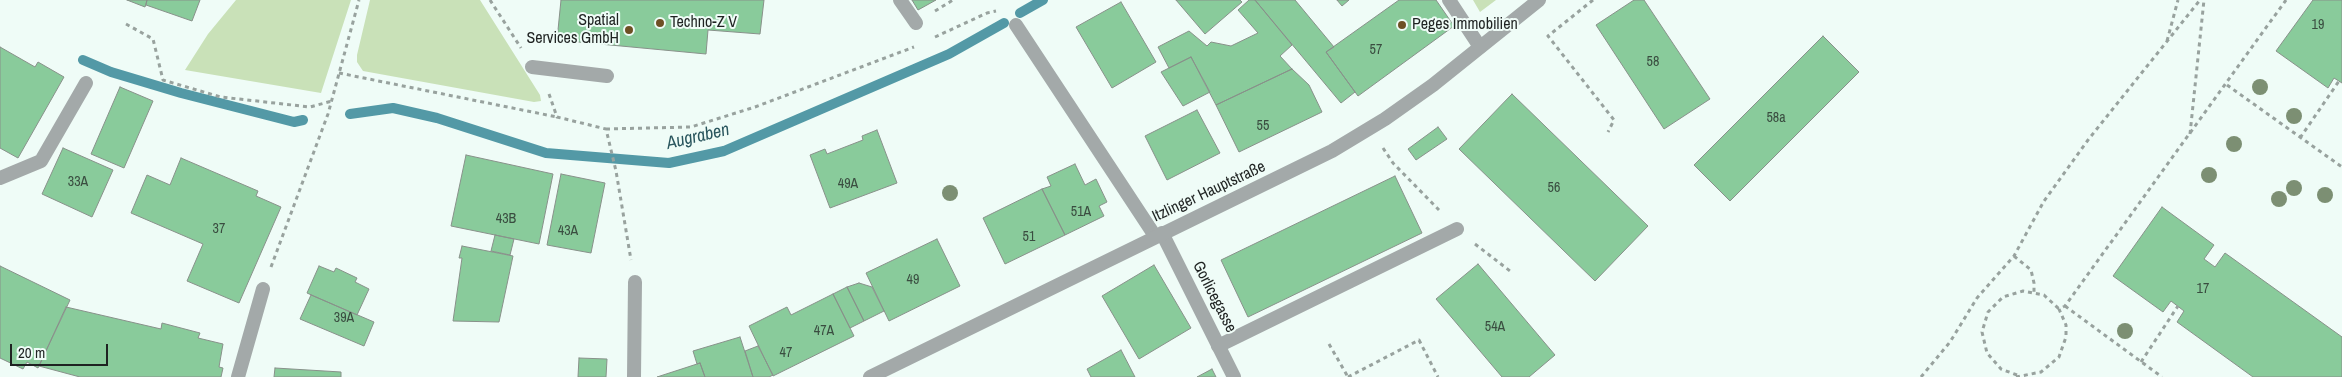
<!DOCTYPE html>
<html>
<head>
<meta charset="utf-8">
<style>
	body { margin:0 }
	#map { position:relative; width:2342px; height:377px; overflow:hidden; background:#effcf7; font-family:"Archivo Narrow",sans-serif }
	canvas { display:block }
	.scale { position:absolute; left:10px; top:344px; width:98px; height:22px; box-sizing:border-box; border:2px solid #1f2322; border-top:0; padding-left:6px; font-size:15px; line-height:18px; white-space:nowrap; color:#1f2322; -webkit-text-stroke:4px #effcf7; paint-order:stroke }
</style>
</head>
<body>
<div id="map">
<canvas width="2342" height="377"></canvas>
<div class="scale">20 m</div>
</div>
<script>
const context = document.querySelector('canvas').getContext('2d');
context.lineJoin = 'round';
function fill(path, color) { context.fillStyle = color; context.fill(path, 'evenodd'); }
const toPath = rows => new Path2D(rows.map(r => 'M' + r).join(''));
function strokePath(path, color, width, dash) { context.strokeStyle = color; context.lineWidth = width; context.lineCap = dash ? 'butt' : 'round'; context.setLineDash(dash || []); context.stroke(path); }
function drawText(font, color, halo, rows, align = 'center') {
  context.font = font + ' "Archivo Narrow",sans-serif'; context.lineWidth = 4; context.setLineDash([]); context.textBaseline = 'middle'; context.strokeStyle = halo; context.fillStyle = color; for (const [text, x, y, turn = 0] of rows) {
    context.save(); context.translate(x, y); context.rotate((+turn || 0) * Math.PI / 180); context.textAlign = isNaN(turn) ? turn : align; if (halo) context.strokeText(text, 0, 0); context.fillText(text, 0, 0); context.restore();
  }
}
fill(toPath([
	[236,0,351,0,321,93,185,70,208,34],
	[370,0,480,0,540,95,541,101,534,102,363,71,357,62,357,55],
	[1473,0,1496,0,1480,12]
]), '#c9e1b8');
strokePath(toPath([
	[1020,13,1043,0],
	[83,60,111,72,181,93,294,122,303,120],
	[350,114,393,108,437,118,546,153,669,163,724,151,949,54,1004,23]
]), '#5399a6', 10);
const building = toPath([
	[127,0,147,0,145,7,127,0],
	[147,0,200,0,192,21,146,5,147,0],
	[561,0,764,0,760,34,708,30,706,54,557,40,561,0],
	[912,0,936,0,918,10,912,0],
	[1176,0,1240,0,1242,2,1205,34,1176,0],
	[1249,0,1255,0,1292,45,1280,56,1292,69,1216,105,1191,57,1169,68,1158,47,1189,31,1207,46,1211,42,1231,46,1258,33,1238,10,1249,0],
	[1255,0,1295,0,1334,47,1326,52,1355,92,1341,103,1255,0],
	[1337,0,1349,0,1342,6,1337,0],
	[1399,0,1436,0,1454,26,1358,96,1326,52,1399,0],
	[1634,0,1644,0,1710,99,1664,129,1596,25,1634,0],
	[2313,0,2342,0,2342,83,2334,78,2328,88,2276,51,2313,0],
	[1121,2,1156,62,1112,88,1076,27,1121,2],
	[1823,36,1859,72,1730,201,1694,165,1823,36],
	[0,47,35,67,38,62,64,77,18,158,0,148,0,47],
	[1191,57,1210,92,1183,106,1161,72,1191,57],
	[1292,69,1309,85,1322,112,1239,152,1216,105,1292,69],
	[120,87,153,101,124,168,91,154,120,87],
	[1512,94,1648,226,1595,281,1459,149,1512,94],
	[1197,110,1220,153,1167,180,1145,136,1197,110],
	[1438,127,1447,139,1416,160,1408,149,1438,127],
	[877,130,897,183,830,208,810,155,825,149,827,154,863,140,862,136,877,130],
	[63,148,113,170,92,217,42,194,63,148],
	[466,155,553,174,539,244,451,226,466,155],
	[181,158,258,191,256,196,281,207,239,303,187,281,203,244,131,213,147,175,170,185,181,158],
	[1075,164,1085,185,1096,179,1107,202,1099,206,1104,216,1065,235,1042,189,1051,186,1047,177,1075,164],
	[561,174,605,183,591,253,547,245,561,174],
	[1395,176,1422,233,1248,317,1221,260,1395,176],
	[1042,189,1065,235,1005,264,983,218,1042,189],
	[2162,207,2214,245,2204,259,2215,267,2225,253,2342,337,2342,377,2253,377,2177,322,2184,311,2171,301,2163,312,2113,276,2162,207],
	[495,235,514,239,510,255,491,251,495,235],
	[937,239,960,286,889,321,866,273,937,239],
	[462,246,513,256,499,322,453,321,462,258,459,258,462,246],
	[1478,264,1555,355,1529,377,1502,377,1436,299,1478,264],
	[1154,265,1191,328,1139,359,1102,296,1154,265],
	[0,266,70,300,38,368,27,362,23,369,0,358,0,266],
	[319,266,334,272,336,268,357,278,355,282,369,289,357,315,307,293,319,266],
	[859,283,872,287,884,311,864,321,847,287,859,283],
	[847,287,864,321,850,328,833,294,847,287],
	[833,294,854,336,773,376,749,326,787,307,791,315,833,294],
	[311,295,374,322,364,346,300,319,311,295],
	[66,307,161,329,162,323,200,333,198,338,223,344,219,367,223,368,221,377,80,377,39,366,66,307],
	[740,337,753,377,705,377,700,363,697,364,693,351,740,337],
	[758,346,773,375,769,377,753,377,745,351,758,346],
	[1121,350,1135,377,1091,377,1087,369,1121,350],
	[579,358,607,359,606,377,578,377,579,358],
	[700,363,705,377,657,377,697,364,700,363],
	[275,368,341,372,341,377,274,377,275,368],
	[1212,369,1216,377,1197,377,1212,369]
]);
fill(building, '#89cb9b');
strokePath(building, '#88918a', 1);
strokePath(toPath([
	[490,0,521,48],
	[1593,0,1548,36,1614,120,1608,132],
	[935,11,953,0],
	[126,24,153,39,163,80,221,97,310,107,332,101],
	[935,37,987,13,996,11],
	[2167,41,2178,0],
	[339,73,557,117],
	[2227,85,2342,167],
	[549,94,557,117,606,129,616,171,631,260],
	[606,129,691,127,755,107,914,47],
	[2190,134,2204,0],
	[2300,138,2339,81],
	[1383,148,1393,163,1439,210],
	[1475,244,1510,271],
	[2014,256,2031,270,2034,283,2034,293],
	[271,267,328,114,359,0],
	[2065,306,2162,377],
	[1329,344,1348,377],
	[2141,362,2178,306],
	[2017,375,2001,369,1987,353,1982,332,1988,312,2003,297,2023,291,2044,295,2059,309],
	[1348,377,1419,340,1438,377],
	[1921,377,1950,342,1977,298,2014,256,2044,201,2088,140,2200,0],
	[2016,377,2041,372,2059,357,2066,337,2066,325,2059,309,2065,306,2286,0]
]), '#98a29e', 3, [4, 4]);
strokePath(toPath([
	[900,0,916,23],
	[1449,0,1480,47],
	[1016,25,1155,236],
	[532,67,607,76],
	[0,178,41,161,86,83],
	[1218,346,1457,229],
	[238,377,263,289],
	[634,377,635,282]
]), '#a3a9a9', 14);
strokePath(toPath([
	[1162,233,1234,377]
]), '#a3a9a9', 14);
strokePath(toPath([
	[870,377,1332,151,1385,119,1433,85,1539,0]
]), '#a3a9a9', 14);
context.fillStyle = '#7c8f73';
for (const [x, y] of [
	[2260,87],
	[2294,116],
	[2234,144],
	[2209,175],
	[2294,188],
	[950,193],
	[2325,195],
	[2279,199],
	[2125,331]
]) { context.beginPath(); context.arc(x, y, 8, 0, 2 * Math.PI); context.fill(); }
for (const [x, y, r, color] of [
	[660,23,5,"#6e5024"],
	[1402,25,5,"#6e5024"],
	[629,30,5,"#6e5024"]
]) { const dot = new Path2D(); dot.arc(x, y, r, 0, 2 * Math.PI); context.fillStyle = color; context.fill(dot); strokePath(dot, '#effcf7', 2); }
drawText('14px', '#3a4d40', null, [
	["19",2318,25],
	["57",1376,50],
	["58",1653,62],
	["58a",1776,118],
	["55",1263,126],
	["33A",78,182],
	["49A",848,184],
	["56",1554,188],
	["51A",1081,212],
	["43B",506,219],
	["37",219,229],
	["43A",568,231],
	["51",1029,237],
	["49",913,280],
	["17",2203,289],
	["39A",344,318],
	["54A",1495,327],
	["47A",824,331],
	["47",786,353]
]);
drawText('16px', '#1f2322', '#effcf7', [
	["Spatial",619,21,"right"],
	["Services GmbH",619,39,"right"],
	["Techno-Z V",670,23],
	["Peges Immobilien",1412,25]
], 'left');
drawText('16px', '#1f2322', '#effcf7', [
	["Itzlinger Hauptstraße",1209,192,-25],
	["Gorlicegasse",1214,297,63]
]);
drawText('italic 18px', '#2a565e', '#effcf7', [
	["Augraben",698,137,-13]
]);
</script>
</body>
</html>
